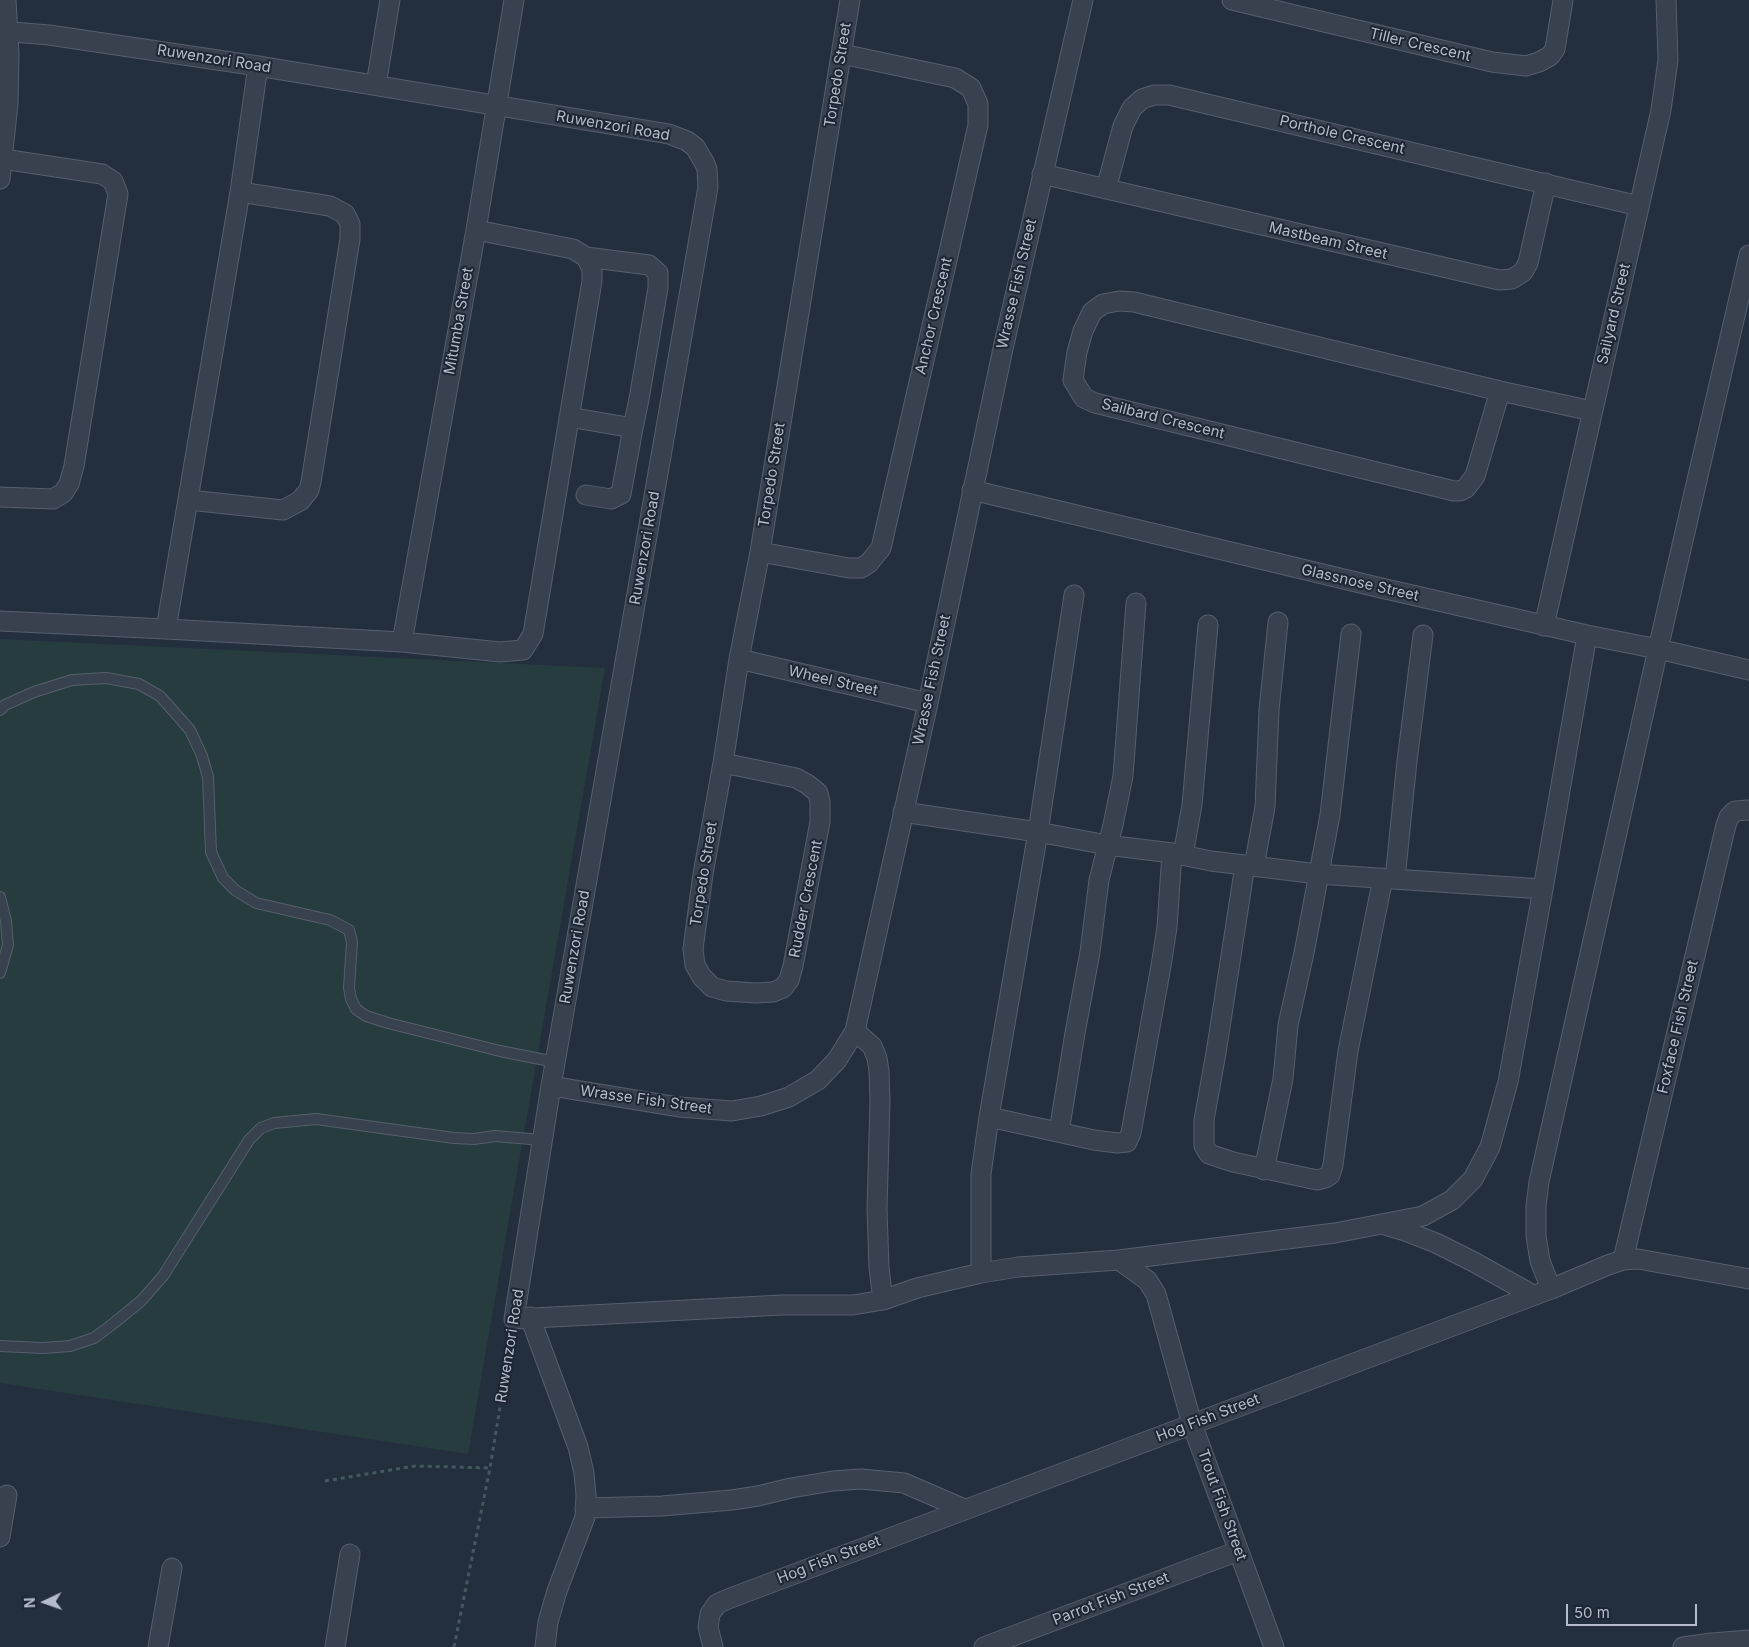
<!DOCTYPE html>
<html>
<head>
<meta charset="utf-8">
<style>
	body { margin:0 }
	#map { position:relative; width:1749px; height:1647px; overflow:hidden; background:#242f3e; font-family:Inter,sans-serif }
	canvas { display:block }
	.north { position:absolute; left:20px; top:1577px; width:50px; height:50px; -webkit-text-stroke:4px #1d2633; paint-order:stroke; rotate:267deg; font-size:14px; font-weight:700; line-height:20px; text-align:center; color:#b4bcc9 }
	.north::after { content:''; display:block; margin:auto; width:18px; height:22px; background:#b4bcc9; clip-path:polygon(50% 0,100% 100%,50% 72%,0 100%) }
	.scale { position:absolute; left:1566px; top:1604px; width:131px; height:22px; box-sizing:border-box; border:2px solid #b4bcc9; border-top:0; padding-left:6px; font-size:15px; line-height:18px; white-space:nowrap; color:#b4bcc9; -webkit-text-stroke:4px #1d2633; paint-order:stroke }
</style>
</head>
<body>
<div id="map">
<canvas width="1749" height="1647"></canvas>
<div class="north">N</div>
<div class="scale">50 m</div>
</div>
<script>
const context = document.querySelector('canvas').getContext('2d');
context.lineJoin = 'round';
function fill(path, color) { context.fillStyle = color; context.fill(path, 'evenodd'); }
const toPath = rows => new Path2D(rows.map(r => 'M' + r).join(''));
function strokePath(path, color, width, dash) { context.strokeStyle = color; context.lineWidth = width; context.lineCap = dash ? 'butt' : 'round'; context.setLineDash(dash || []); context.stroke(path); }
function drawText(font, color, halo, rows, align = 'center') {
  context.font = font + ' Inter,sans-serif'; context.lineWidth = 4; context.setLineDash([]); context.textBaseline = 'middle'; context.strokeStyle = halo; context.fillStyle = color; for (const [text, x, y, turn = 0] of rows) {
    context.save(); context.translate(x, y); context.rotate((+turn || 0) * Math.PI / 180); context.textAlign = isNaN(turn) ? turn : align; if (halo) context.strokeText(text, 0, 0); context.fillText(text, 0, 0); context.restore();
  }
}
fill(toPath([
	[0,639,605,668,468,1454,0,1383]
]), '#263c3f');
const service = toPath([
	[0,710,5,705,34,692,72,680,106,678,139,684,160,696,190,730,202,756,208,777,211,852,223,878,235,890,256,903,330,920,349,930,352,942,349,988,351,999,356,1009,366,1016,388,1023,500,1051,555,1062],
	[0,897,6,921,8,945,0,973],
	[0,1346,43,1348,70,1346,94,1338,114,1323,141,1301,163,1276,249,1140,261,1128,274,1123,316,1119,454,1138,474,1139,495,1136,542,1140]
]);
const minor = toPath([
	[1232,0,1492,62,1526,66,1539,62,1550,56,1555,49,1563,0],
	[0,31,49,35,258,66,669,134,687,141,695,147,704,162,707,169,708,187,551,1086,514,1319,782,1305,853,1305,883,1300,917,1288,981,1273,1018,1267,1119,1260,1335,1233,1423,1216,1452,1200,1473,1179,1490,1147,1508,1082,1543,889,1587,635],
	[376,85,390,0],
	[1042,174,1499,280,1512,279,1523,272,1528,263,1546,183],
	[0,179,8,104,9,53,6,0],
	[1106,189,1123,126,1132,108,1142,99,1154,95,1169,95,1639,206],
	[586,257,649,265,658,273,658,288,639,399,633,428],
	[1500,391,1475,476,1466,488,1460,491,1454,491,1095,403,1084,398,1073,380,1077,352,1083,331,1092,312,1103,304,1119,301,1134,302,1500,391,1592,411],
	[569,417,633,428,621,494,611,499,586,495],
	[972,490,1377,587,1587,635,1658,649,1749,670],
	[0,497,53,499,63,493,69,484,74,466,118,194,113,181,102,174,3,159],
	[189,500,283,510,300,501,309,490,311,482,350,239,350,224,345,214,330,206,240,192],
	[760,552,849,568,861,568,869,563,881,548,978,125,978,104,971,88,955,78,842,54],
	[0,621,166,629,402,642,500,652,523,650,533,634,592,281,592,269,586,257,573,249,476,230],
	[1544,626,1661,110,1668,60,1666,0],
	[166,629,240,192,258,66],
	[402,642,476,230,514,0],
	[739,659,928,703],
	[723,763,796,778,807,784,818,793,820,802,820,822,793,966,789,980,783,988,773,992,756,993,726,991,712,987,702,977,695,965,693,949,703,874,723,763,739,659,760,552,850,0],
	[903,812,1038,832,1107,845,1172,853,1211,861,1318,874,1543,889],
	[1183,855,1192,805,1208,625],
	[1245,865,1216,1053,1204,1120,1204,1146,1209,1154,1233,1162,1317,1180,1325,1178,1330,1175,1333,1165,1348,1051,1383,878],
	[1254,866,1265,807,1269,710,1278,622],
	[1395,879,1407,761,1423,635],
	[855,1031,872,1046,877,1058,879,1071,880,1101,877,1209,879,1268,883,1300],
	[551,1086,679,1107,732,1111,761,1106,789,1097,818,1080,837,1060,855,1031,928,703,1004,344,1083,0],
	[989,1117,1094,1140,1117,1143,1127,1142,1131,1133,1161,966,1167,927,1172,853],
	[1059,1132,1075,1033,1090,952,1099,880,1113,825,1123,776,1136,603],
	[1264,1170,1283,1079,1288,1025,1304,953,1330,815,1351,634],
	[1385,1225,1405,1231,1436,1243,1472,1261,1533,1295],
	[1119,1260,1147,1280,1156,1294,1192,1424,1274,1647],
	[1623,1260,1726,825,1729,817,1735,811,1749,810],
	[981,1273,981,1174,989,1117,1038,832,1074,595],
	[1551,1289,1540,1261,1536,1236,1536,1206,1539,1182,1658,649,1749,255],
	[530,1317,578,1447,584,1473,586,1495,585,1517,557,1591,548,1622,545,1647],
	[585,1508,662,1506,732,1500,758,1496,791,1488,833,1481,861,1479,904,1483,964,1509],
	[0,1537,7,1495],
	[158,1647,172,1568],
	[335,1647,350,1554],
	[713,1647,708,1627,710,1614,717,1604,728,1599,1551,1289,1608,1265,1623,1260,1638,1259,1749,1279],
	[984,1647,1238,1551],
	[1683,1647,1712,1643,1749,1640]
]);
strokePath(service, '#565f6c', 12);
strokePath(minor, '#565f6c', 21);
strokePath(toPath([
	[325,1481,415,1466,490,1468],
	[454,1647,490,1468,512,1334]
]), '#44595c', 3, [4, 4]);
strokePath(service, '#38414e', 10);
strokePath(minor, '#38414e', 19);
drawText('15px', '#b4bcc9', '#1d2633', [
	["Tiller Crescent",1420,45,13],
	["Ruwenzori Road",214,59,9],
	["Torpedo Street",838,75,-81],
	["Ruwenzori Road",613,126,10],
	["Porthole Crescent",1342,135,13],
	["Mastbeam Street",1328,241,13],
	["Wrasse Fish Street",1017,284,-77],
	["Sailyard Street",1614,314,-77],
	["Anchor Crescent",934,316,-77],
	["Mitumba Street",459,321,-80],
	["Sailbard Crescent",1163,419,14],
	["Torpedo Street",772,475,-81],
	["Ruwenzori Road",645,548,-80],
	["Glassnose Street",1360,583,13],
	["Wrasse Fish Street",932,680,-78],
	["Wheel Street",833,681,13],
	["Torpedo Street",704,874,-81],
	["Rudder Crescent",806,899,-79],
	["Ruwenzori Road",575,947,-80],
	["Foxface Fish Street",1678,1027,-77],
	["Wrasse Fish Street",646,1100,8],
	["Ruwenzori Road",510,1346,-81],
	["Hog Fish Street",1208,1418,-21],
	["Trout Fish Street",1222,1505,70],
	["Hog Fish Street",829,1560,-21],
	["Parrot Fish Street",1111,1599,-21]
]);
</script>
</body>
</html>
